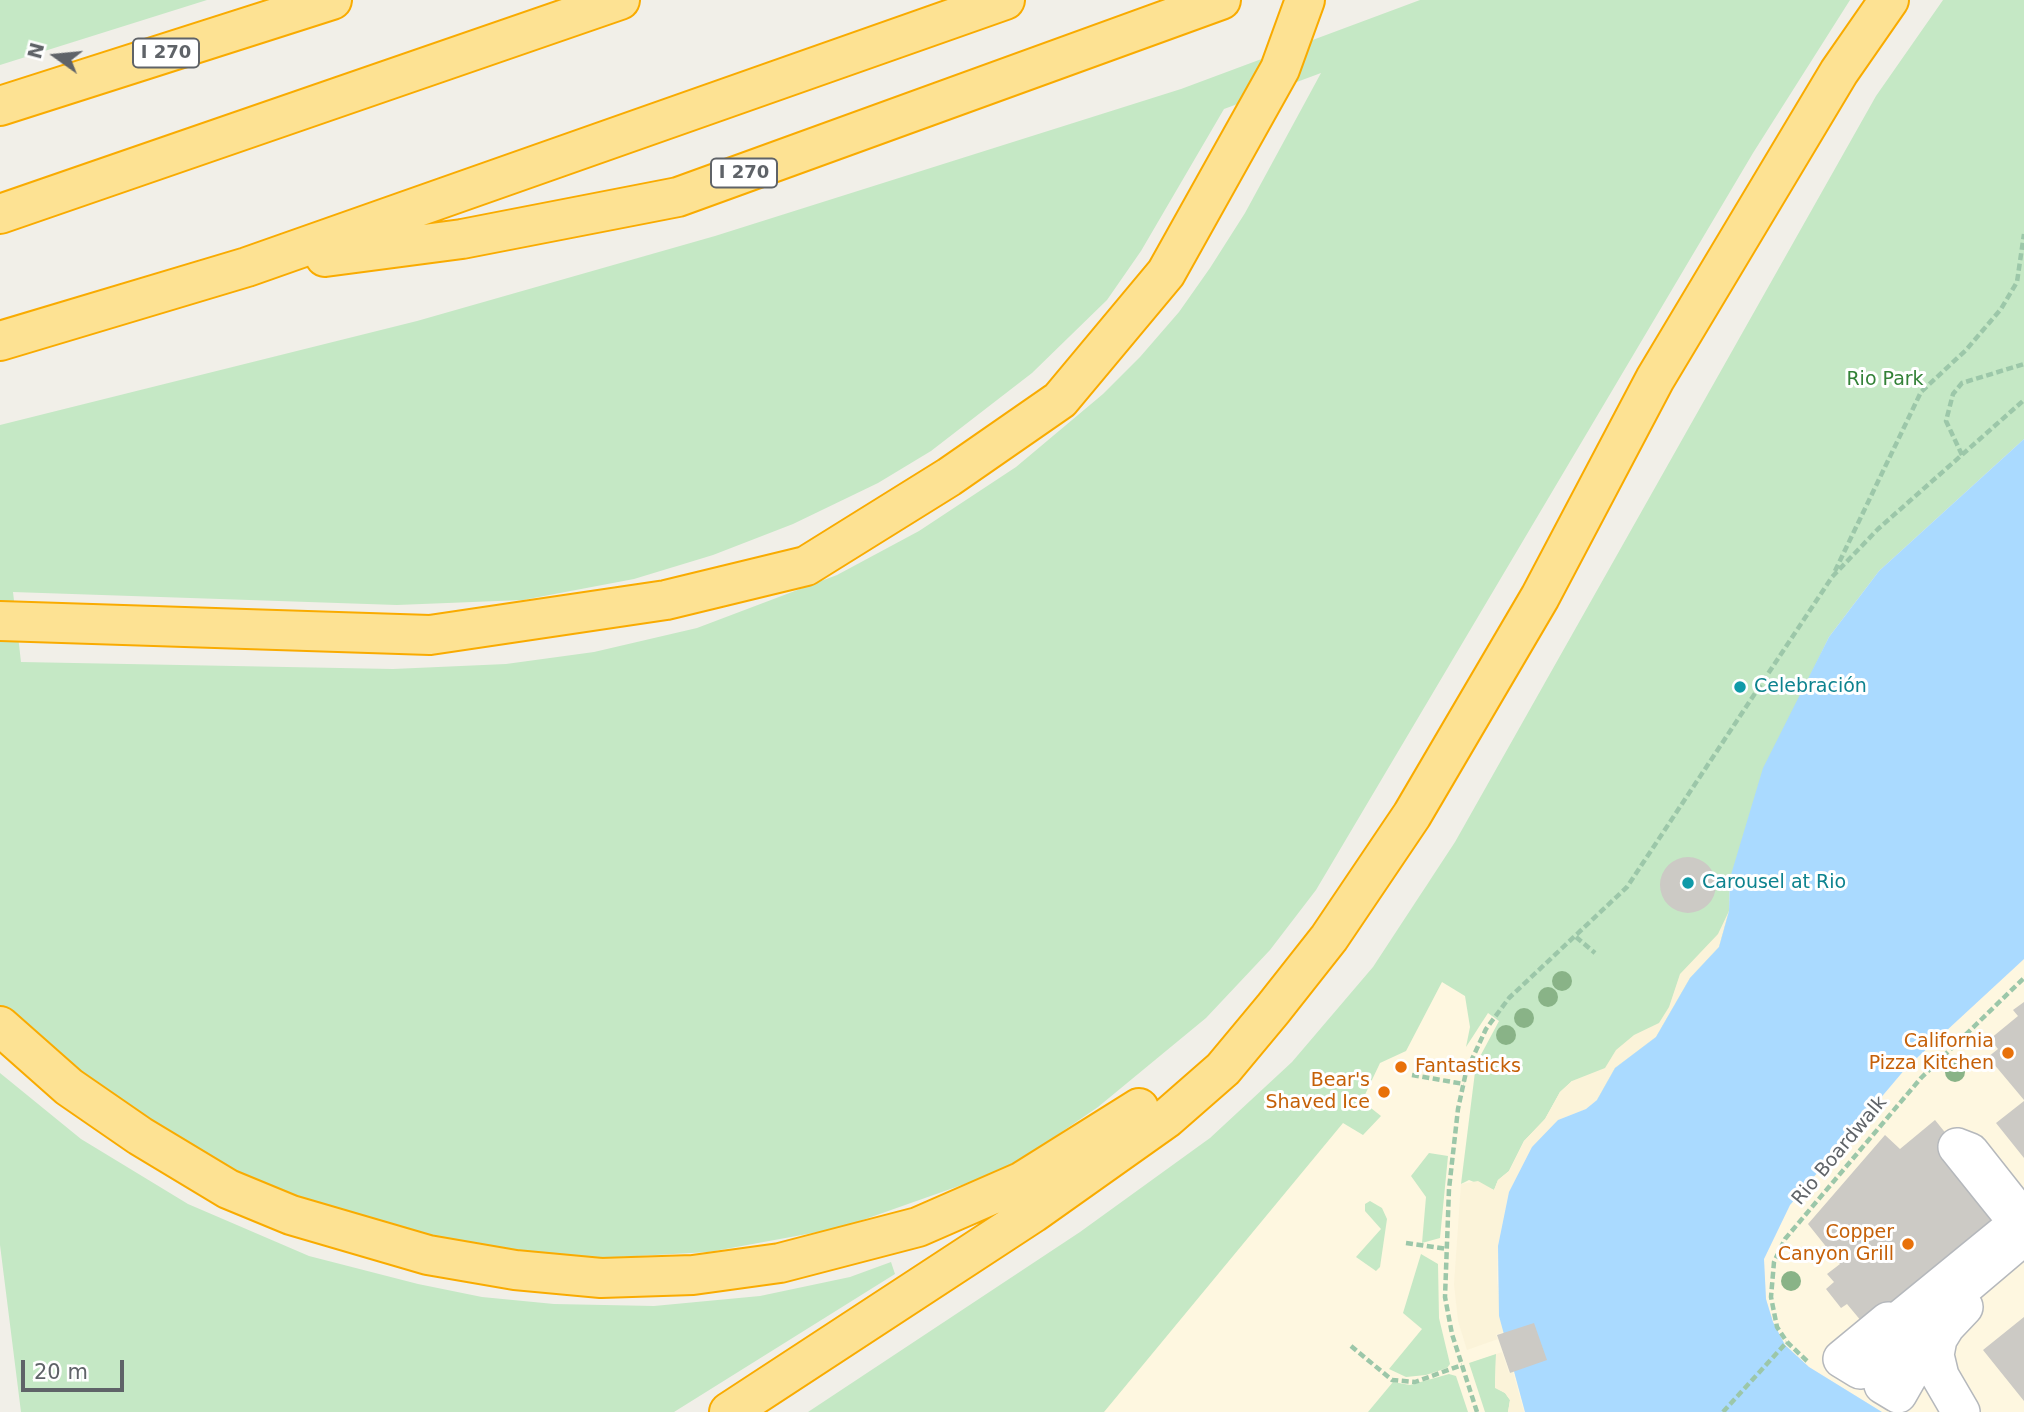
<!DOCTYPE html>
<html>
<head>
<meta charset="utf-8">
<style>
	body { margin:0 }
	#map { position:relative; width:2024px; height:1412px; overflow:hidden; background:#f1efe8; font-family:"DejaVu Sans",sans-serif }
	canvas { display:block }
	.north { position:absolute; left:21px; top:21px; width:70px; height:70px; -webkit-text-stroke:5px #fff; paint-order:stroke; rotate:285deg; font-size:19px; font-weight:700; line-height:28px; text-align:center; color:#5f6368 }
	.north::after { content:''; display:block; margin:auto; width:24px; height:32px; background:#5f6368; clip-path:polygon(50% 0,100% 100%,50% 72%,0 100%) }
	.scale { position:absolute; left:21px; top:1360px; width:103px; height:32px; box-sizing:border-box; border:4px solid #5f6368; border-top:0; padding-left:9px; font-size:21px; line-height:24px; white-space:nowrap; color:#5f6368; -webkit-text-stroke:5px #fff; paint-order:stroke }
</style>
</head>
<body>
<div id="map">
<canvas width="2024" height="1412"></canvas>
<div class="north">N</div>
<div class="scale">20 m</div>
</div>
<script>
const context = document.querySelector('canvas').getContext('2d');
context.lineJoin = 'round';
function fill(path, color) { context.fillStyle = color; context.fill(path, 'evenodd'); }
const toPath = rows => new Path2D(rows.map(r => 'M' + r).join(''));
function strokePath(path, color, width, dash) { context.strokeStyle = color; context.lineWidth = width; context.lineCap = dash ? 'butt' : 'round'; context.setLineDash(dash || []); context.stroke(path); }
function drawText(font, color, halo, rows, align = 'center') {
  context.font = font + ' "DejaVu Sans",sans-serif'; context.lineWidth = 6; context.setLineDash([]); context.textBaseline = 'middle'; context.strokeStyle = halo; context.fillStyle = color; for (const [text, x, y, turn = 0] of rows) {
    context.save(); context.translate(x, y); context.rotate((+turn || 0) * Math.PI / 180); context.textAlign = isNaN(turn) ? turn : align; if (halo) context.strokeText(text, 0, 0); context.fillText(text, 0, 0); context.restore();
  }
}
fill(toPath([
	[1415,954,1597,1100,1509,1192,1498,1246,1499,1315,1525,1412,1018,1412],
	[2024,959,2024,1412,1882,1412,1809,1367,1785,1345,1773,1322,1766,1299,1764,1259,1790,1205,1906,1068]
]), '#fef7e0');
fill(toPath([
	[0,0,207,0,0,65],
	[1420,0,1850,0,1753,153,1316,890,1270,950,1206,1018,1098,1107,1025,1157,993,1174,840,1228,709,1252,602,1258,550,1256,450,1244,273,1191,149,1126,0,1005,0,425,417,321,715,236,1181,89],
	[1321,73,1245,213,1210,268,1179,312,1140,357,1103,394,1016,467,919,531,837,575,697,628,594,652,506,664,393,669,21,662,13,592,397,605,523,600,634,579,713,555,793,524,878,483,931,451,1032,373,1107,300,1141,251,1224,109],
	[1943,0,2024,0,2024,439,1879,571,1829,637,1797,703,1730,878,1729,911,1719,947,1690,978,1656,1037,1615,1068,1597,1100,1572,1081,1560,1092,1545,1119,1524,1141,1509,1171,1498,1180,1494,1190,1469,1180,1461,1184,1476,1064,1499,1021,1488,1013,1466,1047,1470,1027,1465,996,1442,982,1406,1051,1380,1063,1362,1101,1381,1116,1363,1135,1343,1123,1104,1412,808,1412,1080,1232,1210,1138,1292,1062,1373,967,1455,842,1876,96],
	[0,1073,81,1139,188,1204,309,1256,418,1284,482,1297,554,1304,654,1306,760,1296,850,1277,891,1262,895,1274,674,1412,21,1412,0,1245],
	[1429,1153,1448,1156,1440,1238,1422,1243,1426,1197,1411,1176],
	[1370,1201,1382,1208,1387,1219,1380,1267,1376,1271,1356,1257,1381,1229,1365,1211,1365,1204],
	[1421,1254,1438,1264,1439,1318,1450,1364,1447,1368,1426,1375,1406,1377,1389,1369,1422,1329,1403,1313],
	[1496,1354,1495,1387,1505,1393,1510,1400,1508,1412,1485,1412,1469,1363],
	[1449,1374,1456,1376,1468,1412,1368,1412,1393,1382,1410,1385]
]), '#c5e8c5');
fill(toPath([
	[1729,911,1719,947,1690,978,1656,1037,1615,1068,1597,1100,1586,1109,1558,1120,1509,1192,1498,1246,1497,1279,1503,1332,1496,1335,1498,1339,1467,1350,1458,1321,1454,1284,1461,1184,1478,1181,1494,1190,1498,1180,1509,1171,1524,1141,1545,1119,1560,1092,1572,1081,1605,1068,1616,1050,1634,1035,1659,1023,1669,1007,1680,974,1718,934],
	[1502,1352,1509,1373,1513,1372,1524,1412,1508,1412,1510,1400,1505,1393,1495,1388,1496,1354]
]), '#fbf3d9');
fill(toPath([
	[2024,439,2024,959,1906,1068,1790,1205,1764,1259,1766,1299,1773,1322,1785,1345,1809,1367,1882,1412,1525,1412,1499,1316,1498,1246,1509,1192,1532,1147,1558,1120,1586,1109,1597,1100,1615,1068,1656,1037,1690,978,1719,947,1729,911,1730,878,1763,768,1829,637,1879,571]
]), '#aadaff');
fill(toPath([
	'1660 885a28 28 0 1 1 56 0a28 28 0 1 1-56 0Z',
	[2024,1002,2024,1100,1988,1057,1998,1049,1990,1039,2018,1016,2013,1010],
	[2024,1101,2024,1158,1996,1123],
	[1935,1120,2018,1223,1872,1334,1847,1304,1841,1308,1826,1289,1834,1282,1827,1274,1840,1264,1808,1224,1885,1135,1900,1149],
	[2024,1317,2024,1401,1983,1350],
	[1534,1323,1547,1360,1510,1373,1497,1335]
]), '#cccac5');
const minor = toPath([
	[1957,1147,1970,1152,2015,1209,2022,1219,2022,1229,2017,1242,1919,1325,1910,1348,1910,1373,1898,1394,1883,1385,1889,1373,1893,1342,1860,1370,1842,1359,1888,1321,1892,1326,2018,1223,1957,1147],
	[1961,1412,1940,1376,1935,1355,1938,1339,1946,1326,1964,1307]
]);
const highway = toPath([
	[0,106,332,0],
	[0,214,620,0],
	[325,257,462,239,678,197,1221,0],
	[0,341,247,267,1005,0],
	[0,621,430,635,666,600,806,566,949,477,1060,400,1166,273,1280,69,1305,0],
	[0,1026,69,1087,140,1136,228,1189,291,1215,428,1255,515,1270,601,1278,693,1275,780,1263,918,1227,1021,1182,1139,1108],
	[729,1412,1033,1213,1167,1118,1223,1069,1273,1009,1329,938,1412,815,1540,597,1655,379,1839,72,1889,0]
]);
strokePath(minor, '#b5b8bc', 40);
strokePath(highway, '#f9ab00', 42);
strokePath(toPath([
	[1962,455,1946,421,1953,394,1962,383,2024,364],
	[1835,571,1921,392,1966,350,2001,309,2017,282,2024,234],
	[1576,937,1595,953],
	[1412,1075,1464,1084],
	[1406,1243,1447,1249],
	[1351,1346,1392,1380,1415,1382,1462,1365],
	[1807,1361,1787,1342,1777,1327,1771,1297,1774,1262,1785,1239,1921,1078,2024,978],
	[1477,1412,1452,1334,1445,1297,1449,1189,1458,1109,1466,1072,1486,1029,1509,998,1627,887,1832,577,1878,529,2024,400],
	[1723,1412,1787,1342]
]), '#9cc7a9', 4.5, [7, 3.5]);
strokePath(minor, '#fff', 37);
strokePath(highway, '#fde293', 38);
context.fillStyle = '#89b387';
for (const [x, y] of [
	[1562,981],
	[1548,997],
	[1524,1018],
	[1506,1035],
	[1955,1072],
	[1791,1281]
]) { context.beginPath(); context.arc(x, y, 10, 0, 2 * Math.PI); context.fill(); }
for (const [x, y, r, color] of [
	[1740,687,7,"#0f9aa8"],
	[1688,883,7,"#0f9aa8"],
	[2008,1053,7,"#e8710a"],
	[1401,1067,7,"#e8710a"],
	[1384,1092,7,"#e8710a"],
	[1908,1244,7,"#e8710a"]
]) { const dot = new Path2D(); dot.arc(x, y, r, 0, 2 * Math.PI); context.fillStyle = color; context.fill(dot); strokePath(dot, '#fff', 2.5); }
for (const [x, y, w] of [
	[166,53,66],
	[744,173,66]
]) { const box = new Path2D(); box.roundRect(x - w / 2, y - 14.5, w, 29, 5); context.fillStyle = '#fff'; context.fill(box); strokePath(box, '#5f6368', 2); }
drawText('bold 18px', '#5f6368', null, [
	["I 270",166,53],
	["I 270",744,173]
]);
drawText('19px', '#348238', '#fff', [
	["Rio Park",1885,380]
]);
drawText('19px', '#0d838f', '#fff', [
	["Celebración",1754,687],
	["Carousel at Rio",1702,883]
], 'left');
drawText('19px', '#c56008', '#fff', [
	["California",1994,1042],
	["Pizza Kitchen",1994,1064],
	["Fantasticks",1415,1067,"left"],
	["Bear's",1370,1081],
	["Shaved Ice",1370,1103],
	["Copper",1894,1233],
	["Canyon Grill",1894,1255]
], 'right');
drawText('19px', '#5f6368', '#fff', [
	["Rio Boardwalk",1840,1151,-50]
]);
</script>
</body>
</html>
